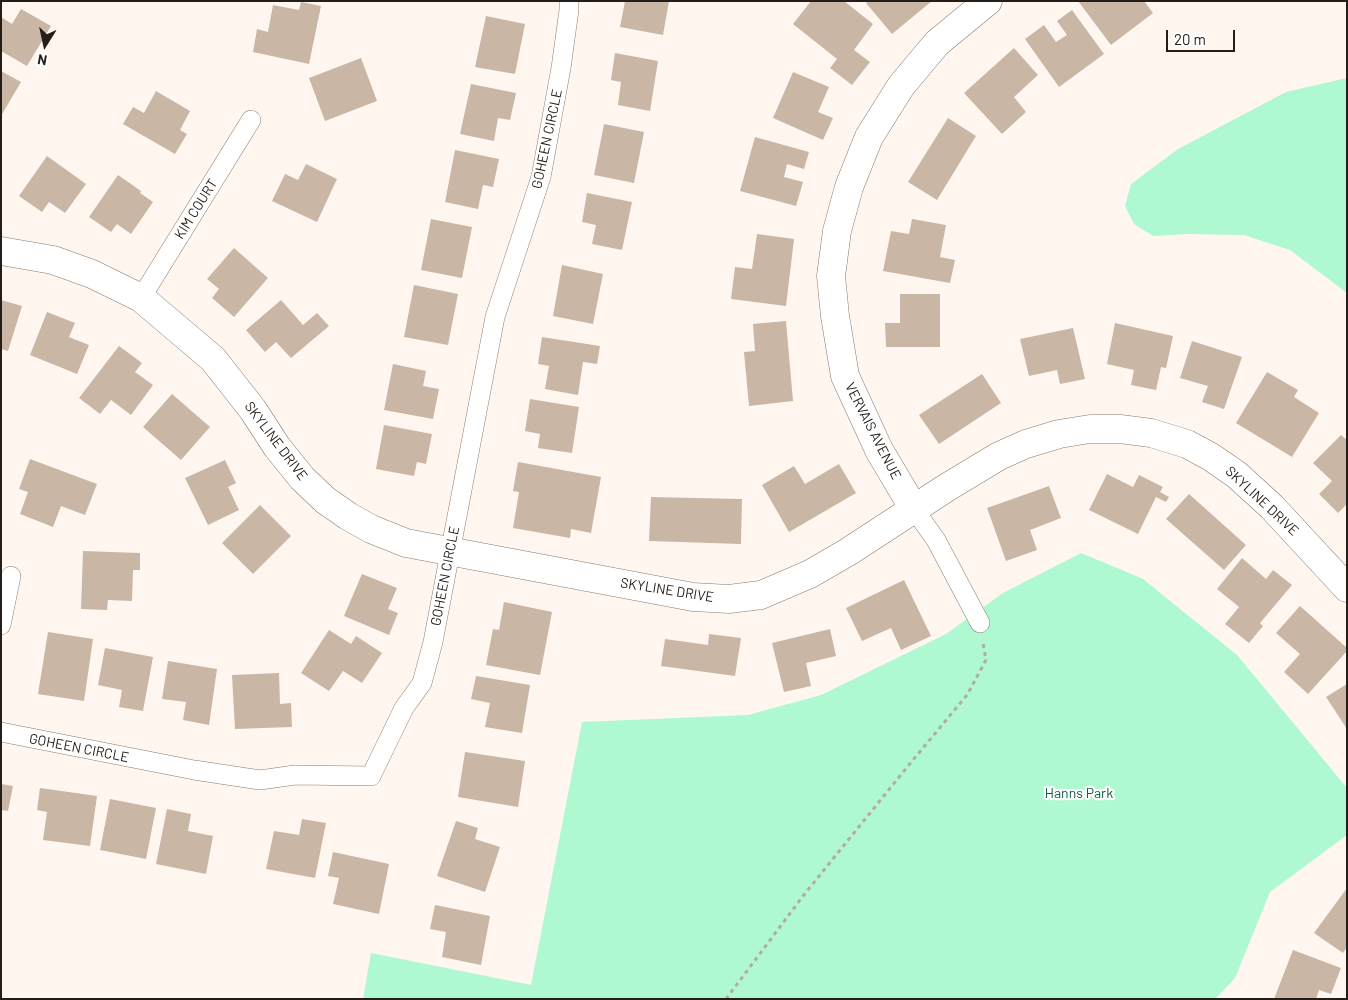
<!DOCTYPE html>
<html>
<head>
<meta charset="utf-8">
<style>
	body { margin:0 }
	#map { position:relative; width:1348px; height:1000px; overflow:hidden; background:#fff6ef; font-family:Barlow,sans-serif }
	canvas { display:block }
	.frame { position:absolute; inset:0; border:2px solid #251d17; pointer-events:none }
	.north { position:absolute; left:20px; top:20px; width:50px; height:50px; -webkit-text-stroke:4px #fff; paint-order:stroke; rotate:190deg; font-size:14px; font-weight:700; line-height:20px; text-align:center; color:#251d17 }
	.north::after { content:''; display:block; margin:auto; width:18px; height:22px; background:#251d17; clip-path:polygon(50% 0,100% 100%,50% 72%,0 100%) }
	.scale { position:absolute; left:1166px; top:30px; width:69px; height:22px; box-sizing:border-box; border:2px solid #251d17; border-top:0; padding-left:6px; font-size:15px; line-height:18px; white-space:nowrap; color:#251d17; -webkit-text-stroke:4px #fff; paint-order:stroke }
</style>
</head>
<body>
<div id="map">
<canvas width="1348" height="1000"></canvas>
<div class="frame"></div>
<div class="north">N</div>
<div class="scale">20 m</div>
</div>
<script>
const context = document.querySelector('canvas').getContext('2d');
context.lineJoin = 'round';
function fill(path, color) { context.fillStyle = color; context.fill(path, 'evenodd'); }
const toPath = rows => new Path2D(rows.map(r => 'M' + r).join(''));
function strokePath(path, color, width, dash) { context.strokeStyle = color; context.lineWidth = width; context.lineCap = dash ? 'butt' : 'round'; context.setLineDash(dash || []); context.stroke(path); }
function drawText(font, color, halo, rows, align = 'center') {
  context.font = font + ' Barlow,sans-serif'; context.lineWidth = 4.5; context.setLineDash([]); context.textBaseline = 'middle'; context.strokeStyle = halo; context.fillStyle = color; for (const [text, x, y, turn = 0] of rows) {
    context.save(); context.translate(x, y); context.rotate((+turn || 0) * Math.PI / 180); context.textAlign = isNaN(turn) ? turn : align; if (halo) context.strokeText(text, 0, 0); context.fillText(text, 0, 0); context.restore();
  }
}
fill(toPath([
	[1347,78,1347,293,1290,250,1244,235,1187,234,1153,236,1134,224,1125,206,1131,184,1178,149,1286,92],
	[1081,553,1143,579,1237,655,1347,788,1347,835,1270,892,1235,978,1215,999,363,999,371,953,531,985,582,722,748,715,821,695,946,634,1003,593]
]), '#aef8d2');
fill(toPath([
	[625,1,669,1,663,35,620,27],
	[811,1,844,1,873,24,854,50,870,62,852,85,830,68,837,59,793,24],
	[869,1,932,1,892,34,866,3],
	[1078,1,1144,1,1153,13,1111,45],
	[301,2,321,6,309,64,253,52,257,29,268,32,273,5,299,10],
	[21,9,51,26,27,66,1,51,1,17,12,24],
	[1072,10,1104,54,1059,87,1025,39,1044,25,1056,42,1067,35,1057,21],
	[486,16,525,24,515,74,475,67],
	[1014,48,1038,75,1014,97,1026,112,1002,134,964,93],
	[615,53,658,61,650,111,618,105,621,82,611,80],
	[361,58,377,101,325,121,309,78],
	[1,71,21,82,1,116],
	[793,72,829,87,818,112,833,118,823,140,773,118],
	[471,84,516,93,510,120,498,118,494,141,460,134],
	[156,91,190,111,180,130,187,134,175,154,123,124,133,107,144,113],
	[948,118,976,136,937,200,908,182],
	[604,124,644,132,634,183,594,175],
	[755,137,809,152,804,169,787,164,784,177,803,182,796,206,740,191],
	[455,150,499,159,493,187,483,185,478,209,445,202],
	[47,156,86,184,65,213,49,202,42,212,19,196],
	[306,164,337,179,317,222,272,201,285,174,298,180],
	[118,175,141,191,140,193,153,202,131,234,117,224,111,232,89,217],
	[587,193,632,202,622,250,592,244,596,225,582,222],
	[431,219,472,227,462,278,421,270],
	[912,219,946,225,940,257,955,260,950,283,883,271,891,231,909,234],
	[757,234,794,239,786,306,731,299,735,267,752,269],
	[234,248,268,278,234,317,212,298,219,289,207,279],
	[562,265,603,274,593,324,553,316],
	[414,285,458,294,448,345,404,337],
	[900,294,940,294,940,347,886,347,885,323,900,323],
	[1,300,22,306,8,351,1,349],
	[281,300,303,325,317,313,329,326,291,358,276,342,265,352,246,330],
	[47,312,75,323,69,337,89,345,77,374,30,355],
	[786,321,793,401,749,406,744,352,755,351,753,324],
	[1115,323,1173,336,1166,368,1161,367,1156,390,1131,385,1134,370,1107,364],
	[1073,328,1085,379,1060,384,1057,370,1029,376,1020,339],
	[542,337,600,346,597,364,583,362,578,395,545,389,549,366,538,364],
	[1192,341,1242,357,1224,409,1202,402,1208,386,1180,378],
	[119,346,142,363,135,372,153,385,131,415,111,400,100,414,79,398],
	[393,364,426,371,423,386,439,389,433,419,384,410],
	[1267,372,1298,390,1294,397,1319,413,1292,457,1236,423],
	[982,374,1001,403,939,444,919,415],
	[172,394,210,427,181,460,143,427],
	[530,399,579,407,572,453,538,448,540,434,525,431],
	[384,425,432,434,426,464,417,462,414,476,376,469],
	[1341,435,1347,440,1347,504,1338,513,1319,494,1332,481,1313,463],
	[30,459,97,484,85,515,61,506,53,527,20,514,28,492,19,489],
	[225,460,236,483,228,487,239,510,208,525,185,478],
	[518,462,601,477,591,533,571,529,570,538,513,528,519,492,513,491],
	[839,464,856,493,789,532,762,485,794,466,805,484],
	[1107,474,1133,487,1139,475,1163,487,1160,492,1169,497,1166,502,1156,497,1138,534,1089,510],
	[1049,486,1061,518,1030,530,1037,550,1006,561,987,508],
	[1189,494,1246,545,1224,570,1166,519],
	[651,497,742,499,741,544,649,541],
	[260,505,291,536,253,574,222,543],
	[83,551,140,553,140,570,133,570,132,601,108,600,107,610,81,609],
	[1242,558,1266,579,1273,570,1292,585,1260,623,1263,626,1249,643,1225,624,1239,607,1217,589],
	[362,574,397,588,388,609,398,613,389,635,344,616],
	[904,580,931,636,901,650,891,628,862,641,846,608],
	[504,602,552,612,540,675,486,665,493,629,499,630],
	[1300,606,1347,648,1347,651,1308,694,1284,672,1300,654,1276,633],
	[830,629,836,656,806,663,811,686,784,692,772,643],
	[329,630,351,644,356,636,382,653,362,683,343,671,329,691,301,673],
	[48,632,93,639,84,701,38,694],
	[709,634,741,638,735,676,661,666,665,639,708,645],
	[105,648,153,657,143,711,119,707,122,690,98,685],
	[168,661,217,669,209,725,183,720,186,702,162,699],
	[279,673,280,704,291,703,292,727,235,729,232,675],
	[476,676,530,685,522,733,485,727,490,703,471,699],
	[1347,684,1347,729,1326,697],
	[465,752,525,761,518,807,458,797],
	[1,784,13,786,8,811,1,810],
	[40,788,97,796,90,846,43,840,47,812,37,810],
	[110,799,156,808,146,859,100,850],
	[167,809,191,814,188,831,213,836,206,874,156,864],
	[302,819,326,823,315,878,266,869,274,831,299,835],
	[456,821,478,828,475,839,500,847,485,892,437,876],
	[333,852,389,864,379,914,333,904,339,878,328,876],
	[1347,888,1347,947,1343,953,1314,933],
	[435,905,490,916,481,965,442,957,446,932,430,929],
	[1293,950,1341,968,1331,994,1319,990,1316,999,1274,999]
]), '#cab6a5');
const street = toPath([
	[141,298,251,120],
	[914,509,936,540,980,623],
	[1,625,11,576],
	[1,732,194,770,260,780,295,775,371,776,404,708,422,683,433,642,495,317,541,177,561,68,569,10,569,1]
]);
const secondary = toPath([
	[1,251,53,260,92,274,141,298,213,359,253,410,277,447,302,478,325,500,348,516,371,529,406,543,693,597,729,599,761,595,810,574,848,552,946,488,999,456,1026,444,1059,434,1090,429,1120,429,1151,433,1187,444,1211,457,1237,475,1272,507,1347,588],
	[914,509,879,450,845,376,835,316,831,276,837,231,849,187,869,137,901,86,937,43,988,1]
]);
strokePath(street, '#8c796a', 20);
strokePath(secondary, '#8c796a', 29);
strokePath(toPath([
	[726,999,803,896,908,766,967,695,986,660,983,643]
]), '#b4aba5', 3, [4, 4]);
strokePath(street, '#fff', 19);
strokePath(secondary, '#fff', 28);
drawText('14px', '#251d17', '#fff', [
	["GOHEEN CIRCLE",547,139,-78],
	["KIM COURT",196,209,-58],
	["VERVAIS AVENUE",873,431,63],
	["SKYLINE DRIVE",276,441,53],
	["SKYLINE DRIVE",1262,501,43],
	["GOHEEN CIRCLE",445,576,-79],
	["SKYLINE DRIVE",667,590,9],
	["GOHEEN CIRCLE",79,748,11]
]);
drawText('14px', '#0e5d3f', '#fff', [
	["Hanns Park",1079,793]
]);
</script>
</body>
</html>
